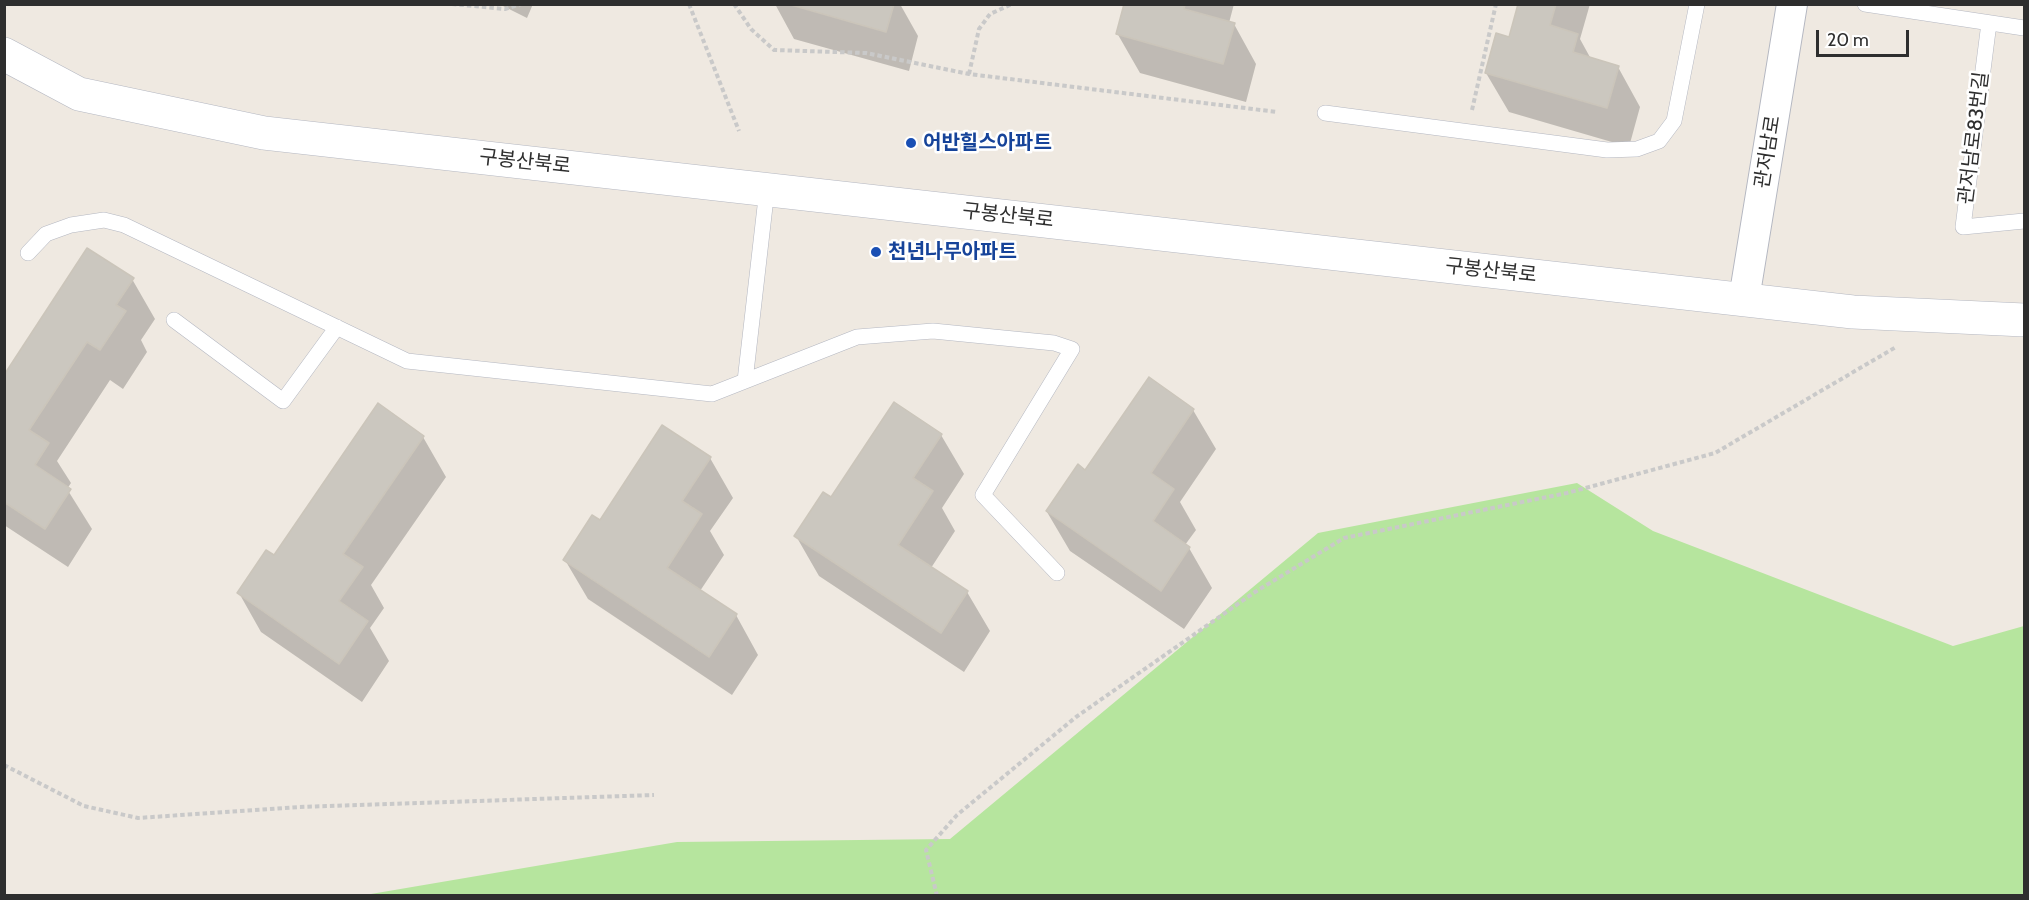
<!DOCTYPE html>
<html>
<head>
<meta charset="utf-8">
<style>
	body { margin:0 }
	#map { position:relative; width:2029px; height:900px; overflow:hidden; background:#efe9e1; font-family:Cabin,sans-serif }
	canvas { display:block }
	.frame { position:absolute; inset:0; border:6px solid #2e2e2e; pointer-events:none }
	.scale { position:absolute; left:1816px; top:30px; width:93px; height:27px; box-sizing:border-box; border:3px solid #2e2e2e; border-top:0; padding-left:8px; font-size:18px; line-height:21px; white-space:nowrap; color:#2e2e2e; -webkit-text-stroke:4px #fff; paint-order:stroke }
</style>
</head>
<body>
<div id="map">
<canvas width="2029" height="900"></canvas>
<div class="frame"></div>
<div class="scale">20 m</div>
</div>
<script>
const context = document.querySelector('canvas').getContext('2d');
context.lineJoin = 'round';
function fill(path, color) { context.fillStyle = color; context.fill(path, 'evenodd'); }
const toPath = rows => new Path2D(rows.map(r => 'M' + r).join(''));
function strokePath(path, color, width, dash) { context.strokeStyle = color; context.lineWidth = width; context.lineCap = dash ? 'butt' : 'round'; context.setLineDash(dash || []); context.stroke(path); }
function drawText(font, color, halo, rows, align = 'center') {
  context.font = font + ' Cabin,"Noto Sans KR",sans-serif'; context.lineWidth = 5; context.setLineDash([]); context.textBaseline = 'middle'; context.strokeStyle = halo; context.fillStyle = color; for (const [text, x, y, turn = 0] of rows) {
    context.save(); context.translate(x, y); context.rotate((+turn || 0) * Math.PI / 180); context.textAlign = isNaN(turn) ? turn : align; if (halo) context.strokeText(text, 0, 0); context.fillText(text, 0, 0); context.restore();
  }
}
fill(toPath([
	[1577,483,1653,531,1953,646,2024,626,2024,895,365,895,677,842,950,839,1318,533]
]), '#b6e59e');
fill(toPath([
	[499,4,533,4,527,18],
	[775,4,900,4,918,36,909,71,794,39],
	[1125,4,1234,4,1229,23,1234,24,1256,64,1246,102,1140,73,1117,33],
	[1519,4,1590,4,1580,39,1591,59,1618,67,1640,107,1629,147,1509,112,1486,73,1510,39],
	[132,279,155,319,141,340,147,352,123,389,110,380,57,461,71,483,67,489,92,529,68,567,4,525,4,378],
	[378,406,423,437,446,477,371,585,384,608,370,628,389,661,362,702,261,632,239,593,274,557],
	[1193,410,1216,449,1180,502,1196,530,1185,545,1189,548,1212,588,1184,629,1070,551,1047,512,1085,472],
	[941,435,964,474,942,508,955,531,931,568,967,592,990,631,964,672,819,576,796,536,832,499],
	[710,458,733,498,710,531,724,555,700,591,736,615,758,655,732,695,588,599,565,560,600,522]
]), '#0003');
const building = toPath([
	[788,4,894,4,886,32,788,4],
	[1124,4,1185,4,1184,9,1235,23,1223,64,1116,34,1124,4],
	[1518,4,1556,4,1550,25,1578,34,1573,52,1619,66,1607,108,1485,73,1496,33,1509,37,1518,4],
	[87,248,134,278,116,305,126,311,100,350,87,342,29,430,49,443,35,465,71,489,45,529,4,502,4,375,87,248],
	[1149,377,1194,409,1151,473,1174,489,1153,521,1190,547,1161,591,1046,511,1078,464,1085,470,1149,377],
	[894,402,942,434,913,478,933,491,898,545,968,591,941,633,794,536,823,492,831,497,894,402],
	[378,403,424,436,343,554,363,567,339,601,368,621,339,664,237,593,266,550,274,555,378,403],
	[662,425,711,457,682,501,702,514,667,568,737,614,709,657,563,560,592,515,600,520,662,425]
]);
fill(building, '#cbc7bf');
strokePath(building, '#cbc5ba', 1.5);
const lane = toPath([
	[1865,4,2024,28],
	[1989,23,1963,227,2024,221],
	[1325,113,1607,150,1637,149,1659,141,1674,121,1697,4],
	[28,253,46,234,71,225,104,220,124,225,407,361,712,394,857,337,933,331,1054,343,1072,349,983,495,1057,573],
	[174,320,283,401,337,327],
	[745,381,767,189]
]);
const street = toPath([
	[1744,299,1792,4]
]);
const secondary = toPath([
	[4,54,79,94,264,133,1853,312,2024,320]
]);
strokePath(lane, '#b4b7c1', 16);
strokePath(street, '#b4b7c1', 32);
strokePath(secondary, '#b4b7c1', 34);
strokePath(toPath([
	[452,4,505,9,521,4],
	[689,4,739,131],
	[734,4,751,29,774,50,866,53,969,74,1277,112],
	[969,74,979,29,990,14,1012,4],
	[1472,110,1496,4],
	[4,765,84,806,138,818,299,807,654,795],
	[937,896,926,850,957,815,1076,717,1255,592,1344,538,1567,493,1715,453,1896,347]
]), '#c9c9c9', 4, [4.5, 3]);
strokePath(lane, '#fff', 15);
strokePath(street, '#fff', 30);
strokePath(secondary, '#fff', 33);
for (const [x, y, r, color] of [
	[911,143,6,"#1a4fb4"],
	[876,252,6,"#1a4fb4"]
]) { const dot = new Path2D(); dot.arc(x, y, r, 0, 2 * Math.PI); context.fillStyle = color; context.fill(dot); strokePath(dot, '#fff', 2); }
drawText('20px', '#2e2e2e', '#fff', [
	["관저남로83번길",1974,138,-83],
	["관저남로",1768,152,-81],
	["구봉산북로",525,162,6],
	["구봉산북로",1008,216,6],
	["구봉산북로",1491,271,6]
]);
drawText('bold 20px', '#164399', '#fff', [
	["어반힐스아파트",923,143],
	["천년나무아파트",888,252]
], 'left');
</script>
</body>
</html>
